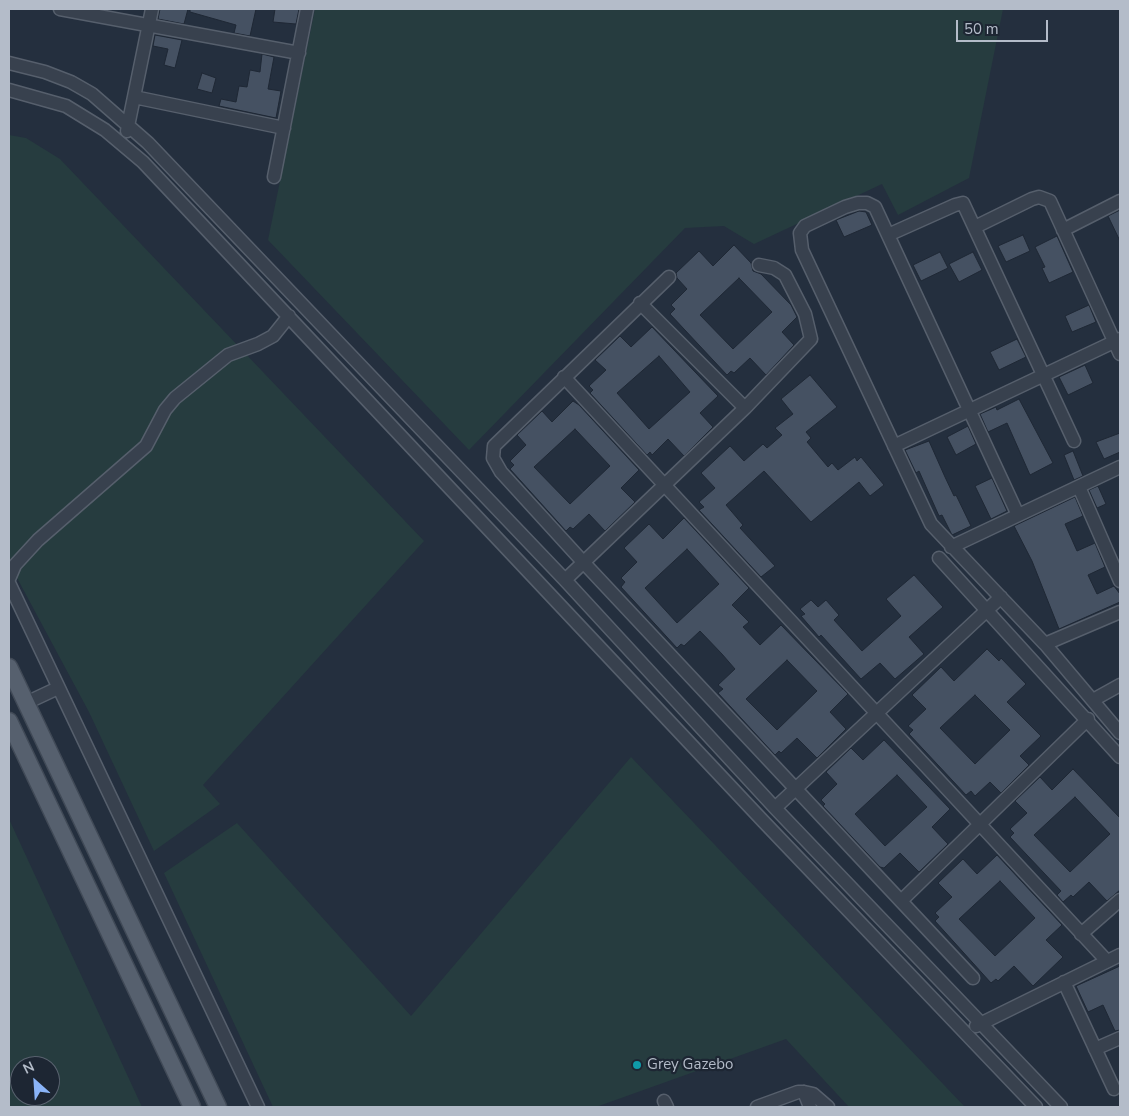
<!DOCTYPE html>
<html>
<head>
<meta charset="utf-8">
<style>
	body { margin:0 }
	#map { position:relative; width:1129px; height:1116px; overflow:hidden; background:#242f3e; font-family:"Nunito Sans",sans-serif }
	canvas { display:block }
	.frame { position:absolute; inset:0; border:10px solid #b4bcc9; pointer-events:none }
	.north { position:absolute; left:10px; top:1056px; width:50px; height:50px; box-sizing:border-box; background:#1d2633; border:1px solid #59626f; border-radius:50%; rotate:334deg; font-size:14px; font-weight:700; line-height:20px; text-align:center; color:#b4bcc9 }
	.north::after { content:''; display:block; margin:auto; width:18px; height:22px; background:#8ab4f8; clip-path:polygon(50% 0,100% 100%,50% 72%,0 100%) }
	.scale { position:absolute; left:956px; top:20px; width:92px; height:22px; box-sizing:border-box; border:2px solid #b4bcc9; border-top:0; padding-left:6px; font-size:15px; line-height:18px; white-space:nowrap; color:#b4bcc9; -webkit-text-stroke:4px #1d2633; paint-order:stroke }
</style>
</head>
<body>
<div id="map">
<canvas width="1129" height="1116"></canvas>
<div class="frame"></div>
<div class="north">N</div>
<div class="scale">50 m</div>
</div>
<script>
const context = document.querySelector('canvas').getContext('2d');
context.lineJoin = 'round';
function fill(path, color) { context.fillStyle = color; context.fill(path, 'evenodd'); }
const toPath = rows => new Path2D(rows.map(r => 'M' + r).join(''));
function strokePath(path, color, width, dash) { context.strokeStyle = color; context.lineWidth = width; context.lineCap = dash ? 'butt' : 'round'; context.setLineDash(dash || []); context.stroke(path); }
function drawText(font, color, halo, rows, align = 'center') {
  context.font = font + ' "Nunito Sans",sans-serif'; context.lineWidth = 4.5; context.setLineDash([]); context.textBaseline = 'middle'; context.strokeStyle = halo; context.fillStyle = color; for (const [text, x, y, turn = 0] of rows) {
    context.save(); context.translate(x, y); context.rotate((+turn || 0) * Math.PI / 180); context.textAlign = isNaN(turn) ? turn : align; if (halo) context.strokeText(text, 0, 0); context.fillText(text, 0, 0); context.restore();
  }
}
fill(toPath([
	[315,9,1003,9,969,178,898,215,882,184,754,244,724,226,685,228,469,450,268,240],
	[9,135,26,138,60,159,424,541,203,785,220,804,154,851,89,712,9,563],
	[631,757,965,1107,849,1107,786,1039,596,1107,273,1107,164,873,237,823,411,1016],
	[9,819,142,1107,9,1107],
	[20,1066,50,1066,50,1096,20,1096]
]), '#263c3f');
const building = toPath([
	[160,9,188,9,184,24,158,19,160,9],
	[190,9,256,9,250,36,234,33,236,25,190,12,190,9],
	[275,9,299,9,296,24,273,22,275,9],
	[155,35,182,40,175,68,164,65,168,49,153,46,155,35],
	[262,54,274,57,268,89,281,91,276,118,219,106,221,99,236,102,239,86,247,87,250,70,260,72,262,54],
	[202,73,216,78,212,93,197,89,202,73],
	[1120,210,1120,241,1108,216,1120,210],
	[859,211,866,212,872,225,844,237,836,220,859,211],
	[1023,235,1030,251,1006,262,998,246,1023,235],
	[1057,236,1073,272,1049,283,1042,268,1045,267,1035,247,1057,236],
	[734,245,751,263,753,271,761,274,791,305,797,317,782,332,794,345,766,375,750,358,734,373,731,371,727,375,670,314,675,309,671,305,687,289,677,278,676,273,699,251,713,266,734,245],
	[739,278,772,312,733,349,700,315,739,278],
	[940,252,948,268,921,281,913,265,940,252],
	[973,252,982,270,959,282,949,264,973,252],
	[1089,305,1096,322,1072,332,1065,316,1089,305],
	[652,327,718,396,700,413,713,427,684,456,668,439,652,455,650,452,647,455,590,393,593,390,589,386,606,370,595,360,620,336,631,347,652,327],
	[659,356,690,392,649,429,617,393,659,356],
	[1017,339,1026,357,999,370,990,352,1017,339],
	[1085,365,1093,383,1068,395,1059,377,1085,365],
	[810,375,837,407,806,432,811,438,807,442,828,467,832,463,838,470,855,457,857,461,861,457,884,485,870,496,859,482,811,522,764,471,726,505,743,525,740,528,775,566,761,577,699,510,704,507,699,502,715,488,701,473,730,446,744,461,763,444,767,448,782,435,775,428,793,414,781,399,810,375],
	[1019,399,1053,463,1030,475,1007,423,988,432,980,414,996,407,997,410,1019,399],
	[573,401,579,405,639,470,621,488,635,502,605,531,589,514,573,529,570,527,566,531,510,469,514,465,510,461,526,445,517,435,542,411,552,422,573,401],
	[575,429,610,466,570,504,534,467,575,429],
	[968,426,976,444,956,455,947,437,968,426],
	[1120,433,1120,452,1104,459,1096,442,1120,433],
	[929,441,945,477,954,496,956,495,971,526,952,535,942,515,939,516,919,471,916,473,905,450,929,441],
	[1073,451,1083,476,1074,480,1064,455,1073,451],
	[992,478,1007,511,991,519,975,486,992,478],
	[1098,486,1106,504,1097,508,1089,490,1098,486],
	[1075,497,1083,516,1065,524,1077,551,1095,543,1105,567,1088,575,1097,594,1114,586,1120,594,1120,602,1059,629,1032,561,1014,526,1075,497],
	[684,518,749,588,732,605,749,622,743,627,760,645,781,625,848,694,830,712,846,729,817,758,797,738,781,753,779,751,775,755,718,693,723,689,718,685,735,669,722,654,700,631,684,646,681,644,677,648,621,587,625,582,621,578,637,562,624,548,649,524,663,539,684,518],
	[687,549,719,584,677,623,645,588,687,549],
	[787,660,817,691,777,730,746,699,787,660],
	[914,575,943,607,909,637,924,654,895,679,880,663,861,679,821,635,819,637,801,616,805,614,800,609,811,600,818,607,826,600,839,615,834,620,862,651,901,616,886,599,914,575],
	[987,649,999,661,1001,658,1026,684,1007,702,1041,736,1020,756,1029,765,1001,793,990,782,975,796,971,791,966,795,909,734,913,730,908,726,926,709,912,695,941,667,954,681,987,649],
	[975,695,1010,730,975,764,940,728,975,695],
	[884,740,950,809,932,827,948,844,919,872,900,853,884,868,880,867,823,806,825,804,821,800,837,784,826,772,851,748,863,760,884,740],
	[897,775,927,807,885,846,855,814,897,775],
	[1073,769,1120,818,1120,890,1107,901,1089,882,1073,897,1071,895,1063,902,1057,895,1061,891,1010,837,1014,833,1010,829,1027,813,1015,801,1040,777,1052,790,1073,769],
	[1075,797,1110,834,1070,872,1034,835,1075,797],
	[997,855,1062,925,1046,940,1063,957,1033,986,1014,966,998,981,996,979,991,983,935,921,939,917,935,913,952,897,938,883,963,859,977,874,997,855],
	[1000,881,1035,918,995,956,959,919,1000,881],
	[1120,966,1120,1030,1115,1031,1103,1005,1088,1012,1076,986,1120,966]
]);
fill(building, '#455162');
strokePath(building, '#1f2835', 1);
const minor = toPath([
	[60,9,299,53],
	[9,63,45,72,71,82,92,94,148,143,565,580,775,808,1061,1107],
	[9,90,66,106,105,130,143,162,763,821,1036,1107],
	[134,97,284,128],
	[127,131,152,9],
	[274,177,307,9],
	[975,227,1032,199,1039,197,1050,201,1120,354],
	[1063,230,1120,201],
	[888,235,955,205,963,203,1074,441],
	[669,277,494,446,493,458,501,472,584,563,973,978],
	[640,303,745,408],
	[564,377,1107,961],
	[894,446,1120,339],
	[1079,487,1120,581],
	[1018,515,875,207,867,203,858,203,845,207,805,226,800,233,802,250,931,524,1045,644,1120,733],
	[951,547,1120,467],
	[939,558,1120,757],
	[9,579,15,565,38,540,146,446,165,410,175,398,228,355,258,344,273,336,289,316],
	[565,580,745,408,811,339,805,314,785,275,774,268,759,265],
	[9,583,258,1107],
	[1045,644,1120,612],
	[1093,700,1120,685],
	[26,703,58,688],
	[775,808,1001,597],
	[901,901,1088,719],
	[1081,934,1120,900],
	[1064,982,1114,1089],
	[976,1026,1120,955],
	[1095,1049,1120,1038],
	[804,1092,810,1107],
	[664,1101,667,1107],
	[757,1107,798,1092,804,1092,813,1094,828,1107]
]);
const major = toPath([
	[9,667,218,1107],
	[9,721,192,1107]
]);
strokePath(minor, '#565f6c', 15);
strokePath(major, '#414a57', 19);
strokePath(minor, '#38414e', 12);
strokePath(major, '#56606e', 16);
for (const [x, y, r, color] of [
	[637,1065,5,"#0f9aa8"]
]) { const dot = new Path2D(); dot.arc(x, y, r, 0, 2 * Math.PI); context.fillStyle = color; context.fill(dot); strokePath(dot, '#1d2633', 2); }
drawText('15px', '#b4bcc9', '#1d2633', [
	["Grey Gazebo",647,1065]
], 'left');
</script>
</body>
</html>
